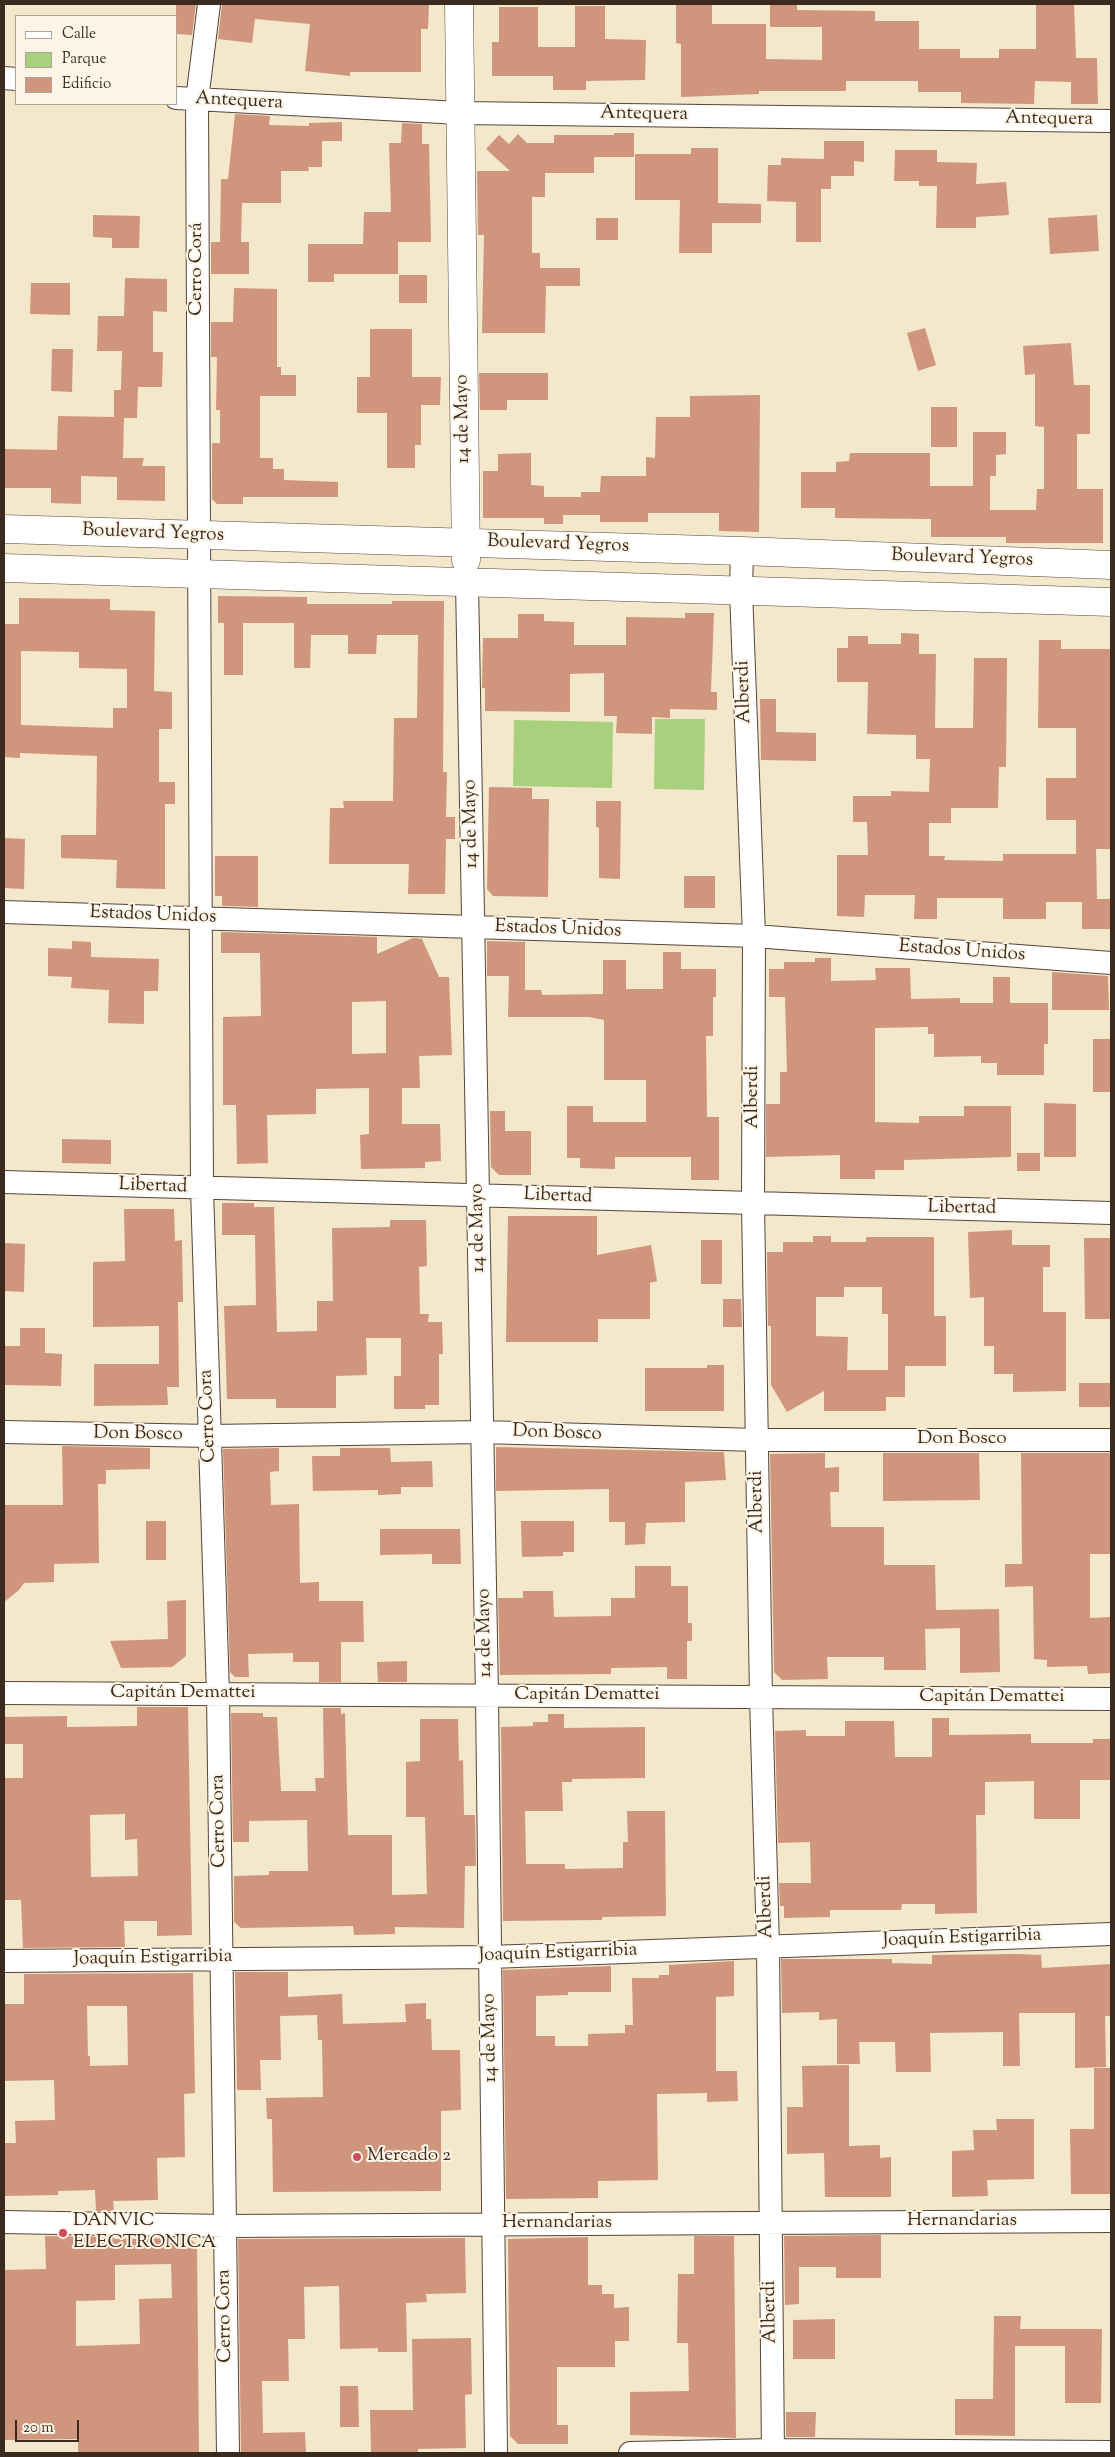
<!DOCTYPE html>
<html>
<head>
<meta charset="utf-8">
<style>
	body { margin:0 }
	#map { position:relative; width:1115px; height:2457px; overflow:hidden; background:#f3e7cc; font-family:"Sorts Mill Goudy",serif }
	canvas { display:block }
	.frame { position:absolute; inset:0; border:5px solid #3b2a1e; pointer-events:none }
	.legend { position:absolute; left:15px; top:15px; width:162px; height:90px; box-sizing:border-box; background:#fcf5e5; border:1px solid #afa495; margin:0; padding:6px 9px; list-style:none; font-size:15px; color:#3b2a1e }
	.legend li { display:flex; align-items:center; gap:10px; height:25px }
	.legend b { width:25px; border:1px solid #afa495 }
	.scale { position:absolute; left:15px; top:2420px; width:64px; height:22px; box-sizing:border-box; border:2px solid #3b2a1e; border-top:0; padding-left:6px; font-size:15px; line-height:18px; white-space:nowrap; color:#3b2a1e; -webkit-text-stroke:4px #fcf5e5; paint-order:stroke }
</style>
</head>
<body>
<div id="map">
<canvas width="1115" height="2457"></canvas>
<div class="frame"></div>
<ul class="legend">
<li><b style="height:6px;background:#fff"></b>Calle</li>
<li><b style="height:14px;background:#a9d17d"></b>Parque</li>
<li><b style="height:14px;background:#d0957d"></b>Edificio</li>
</ul>
<div class="scale">20 m</div>
</div>
<script>
const context = document.querySelector('canvas').getContext('2d');
context.lineJoin = 'round';
function fill(path, color) { context.fillStyle = color; context.fill(path, 'evenodd'); }
const toPath = rows => new Path2D(rows.map(r => 'M' + r).join(''));
function strokePath(path, color, width, dash) { context.strokeStyle = color; context.lineWidth = width; context.lineCap = dash ? 'butt' : 'round'; context.setLineDash(dash || []); context.stroke(path); }
function drawText(font, color, halo, rows, align = 'center') {
  context.font = font + ' "Sorts Mill Goudy",serif'; context.lineWidth = 4; context.setLineDash([]); context.textBaseline = 'middle'; context.strokeStyle = halo; context.fillStyle = color; for (const [text, x, y, turn = 0] of rows) {
    context.save(); context.translate(x, y); context.rotate((+turn || 0) * Math.PI / 180); context.textAlign = isNaN(turn) ? turn : align; if (halo) context.strokeText(text, 0, 0); context.fillText(text, 0, 0); context.restore();
  }
}
fill(toPath([
	[655,719,705,719,704,790,654,789],
	[514,720,613,722,612,788,513,786]
]), '#a9d17d');
fill(toPath([
	[176,4,196,4,192,35,176,34],
	[222,4,429,4,428,29,421,29,421,72,350,72,350,76,305,71,310,24,255,19,252,43,218,39],
	[676,4,712,4,712,24,766,24,766,59,822,60,822,27,770,27,770,4,797,4,797,10,875,11,875,21,919,21,919,49,960,49,960,58,999,58,999,49,1036,49,1036,4,1074,4,1076,58,1097,58,1098,104,1071,104,1071,82,1035,81,1034,104,961,103,961,92,918,92,918,81,846,81,846,91,759,91,759,94,681,97,681,44,676,43],
	[575,6,605,6,605,39,646,40,645,80,586,81,586,90,553,90,553,76,492,76,492,42,499,42,499,7,538,7,538,47,575,47],
	[235,114,270,116,269,125,309,126,309,123,342,122,342,141,322,141,322,167,308,167,309,171,281,171,281,203,242,203,241,242,249,242,249,274,211,274,211,242,220,242,221,179,228,179],
	[402,123,422,124,422,144,429,144,431,242,398,242,398,274,334,274,334,282,308,282,308,244,363,244,364,212,391,212,389,143,401,143],
	[614,133,634,133,634,157,594,157,594,173,545,173,545,197,532,197,532,253,540,253,540,268,580,268,580,286,546,286,545,333,482,333,484,235,478,235,477,171,510,171,486,149,499,135,509,144,518,134,527,143,554,143,554,135,614,135],
	[824,141,864,141,864,162,854,161,854,176,831,176,831,189,821,189,821,242,796,242,796,202,767,201,768,165,781,165,781,158,824,159],
	[691,148,718,148,718,203,761,204,761,223,712,223,712,253,679,253,680,200,635,200,635,154,691,154],
	[895,150,937,150,937,162,977,163,976,184,1006,182,1009,215,976,217,976,228,936,228,937,186,919,186,919,181,894,181],
	[93,215,140,216,139,248,112,248,112,238,93,237],
	[1097,215,1099,251,1050,254,1048,218],
	[596,218,618,218,618,240,596,240],
	[399,275,427,275,427,303,399,303],
	[125,278,167,279,167,312,153,311,153,352,163,352,162,387,138,387,137,418,124,418,123,458,144,458,142,466,165,466,165,501,117,500,117,477,81,476,81,504,51,503,51,488,4,488,4,449,57,450,58,416,114,417,114,390,121,390,122,351,97,351,98,316,124,316],
	[31,283,70,283,70,315,30,314],
	[234,288,277,289,277,367,281,367,281,375,296,375,296,396,260,396,260,458,273,458,273,469,284,469,284,480,338,482,338,497,243,497,243,504,217,504,212,499,212,443,220,443,220,410,216,410,217,357,211,357,211,322,233,322],
	[925,328,936,365,918,371,907,333],
	[370,329,412,329,412,377,441,377,440,405,421,405,421,445,415,445,415,468,387,468,387,413,357,413,357,377,370,377],
	[1071,343,1074,385,1090,385,1090,434,1077,434,1077,489,1103,489,1103,543,1006,543,1006,537,931,537,931,519,835,518,835,508,801,508,801,472,836,472,836,462,849,461,850,453,930,453,930,486,973,486,973,432,1006,432,1006,454,996,455,996,476,990,476,990,510,1036,510,1037,489,1044,489,1044,427,1035,426,1035,374,1025,375,1023,346],
	[52,349,73,349,72,392,51,391],
	[479,373,548,373,548,400,507,400,507,410,480,410],
	[760,395,759,532,719,531,719,513,648,513,648,522,600,522,600,515,563,515,563,524,544,524,544,518,483,518,483,471,498,471,498,454,531,453,531,485,544,486,544,497,581,497,581,492,600,492,601,476,646,476,646,457,655,458,656,417,690,417,690,396],
	[931,407,957,407,957,447,931,447],
	[218,596,307,597,307,604,392,604,392,601,444,601,443,772,447,772,446,817,455,817,455,839,446,839,445,894,408,894,409,864,329,864,330,808,344,808,343,801,393,801,394,718,417,718,418,635,377,635,376,654,348,654,348,635,311,635,310,668,294,668,294,623,243,623,243,675,224,675,224,623,218,623],
	[19,598,110,599,110,610,155,611,154,691,172,692,172,729,159,729,159,782,175,782,175,804,165,804,165,889,116,888,117,860,61,858,61,835,96,835,97,756,20,753,20,758,4,757,4,624,19,624],
	[21,651,79,652,79,668,127,669,127,708,113,708,113,728,21,725],
	[685,613,714,613,711,692,717,692,717,710,670,709,670,718,652,717,652,734,616,733,617,716,604,716,604,673,570,674,570,712,485,711,485,688,482,688,483,638,518,638,518,614,544,614,544,621,574,622,574,645,626,645,626,617,685,618],
	[901,633,919,634,919,654,936,654,935,728,973,728,974,658,1007,658,1006,767,999,767,998,808,951,808,951,823,929,823,929,856,945,856,944,860,1003,861,1003,854,1076,854,1076,820,1046,820,1046,778,1076,778,1076,728,1038,728,1039,640,1061,640,1061,649,1111,649,1111,849,1096,849,1097,899,1111,899,1111,929,1082,929,1082,902,1046,902,1046,919,1003,919,1003,898,937,898,937,919,914,919,915,895,865,895,864,917,837,916,837,855,868,855,867,822,853,822,853,796,891,796,891,791,929,792,930,759,916,759,916,735,867,734,868,682,837,682,837,648,848,648,848,636,868,636,868,644,901,644],
	[760,699,776,699,776,732,816,733,816,761,761,760],
	[489,787,532,788,532,799,549,799,548,897,493,896,487,889],
	[596,801,621,801,620,879,599,878,599,828,596,827],
	[4,838,25,839,24,889,4,888],
	[215,856,258,856,258,907,222,906,222,896,215,896],
	[684,876,715,876,715,908,684,908],
	[221,932,377,937,377,954,413,938,422,939,439,977,449,977,452,1055,419,1056,420,1088,402,1088,402,1124,440,1124,441,1161,425,1162,425,1168,361,1169,360,1135,369,1134,369,1088,316,1089,316,1114,267,1115,268,1163,237,1164,236,1105,223,1105,223,1017,261,1016,260,953,221,953],
	[386,1001,386,1053,352,1054,352,1002],
	[72,941,91,942,91,957,159,959,158,991,144,991,144,1024,108,1023,109,990,71,988,72,977,48,976,48,948,72,949],
	[487,941,525,942,525,990,541,990,542,995,603,994,603,960,626,960,626,989,663,989,663,952,681,952,681,969,716,969,716,997,713,997,713,1036,706,1036,707,1117,719,1117,719,1180,691,1180,691,1157,615,1157,615,1169,580,1168,580,1158,567,1158,567,1106,593,1106,593,1122,646,1122,646,1080,604,1080,604,1020,589,1017,508,1017,509,976,487,976],
	[815,958,831,958,831,981,876,980,875,968,910,968,911,999,960,998,960,1003,993,1003,993,977,1010,977,1010,1003,1048,1003,1048,1044,1044,1044,1044,1075,997,1075,997,1063,981,1063,981,1056,934,1057,934,1034,928,1034,928,1027,875,1028,875,1122,919,1123,919,1116,964,1116,964,1106,1011,1106,1011,1157,904,1160,904,1170,875,1170,875,1179,840,1179,840,1155,766,1157,766,1104,780,1104,780,1072,787,1072,785,997,769,997,769,969,784,969,784,962,815,962],
	[1052,972,1108,976,1109,1010,1052,1010],
	[1093,1039,1111,1039,1111,1092,1093,1092],
	[1044,1103,1076,1104,1076,1157,1044,1157],
	[490,1111,505,1111,505,1131,531,1131,531,1175,499,1175,491,1167],
	[62,1139,111,1140,111,1164,62,1163],
	[1017,1153,1040,1153,1040,1171,1017,1171],
	[222,1203,254,1203,254,1207,274,1207,277,1332,317,1331,317,1301,333,1301,332,1228,390,1227,390,1220,426,1220,427,1266,419,1267,420,1314,429,1314,428,1322,442,1322,443,1354,439,1354,439,1405,425,1405,425,1409,394,1409,394,1376,401,1376,401,1338,366,1338,367,1375,336,1376,336,1408,276,1408,276,1399,227,1399,224,1306,256,1305,255,1235,222,1235],
	[124,1209,174,1209,175,1241,182,1240,183,1302,178,1302,179,1387,167,1387,168,1405,94,1406,94,1364,159,1364,159,1326,93,1327,93,1262,125,1261],
	[508,1216,597,1216,597,1255,651,1245,657,1281,650,1283,650,1319,598,1319,598,1342,506,1342],
	[1012,1230,1012,1245,1050,1245,1050,1267,1043,1267,1043,1312,1066,1312,1066,1391,1013,1392,1013,1374,994,1374,994,1346,984,1346,984,1297,970,1298,968,1232],
	[813,1236,831,1236,831,1242,866,1242,866,1237,934,1237,934,1316,946,1316,946,1366,905,1366,905,1397,886,1397,886,1411,824,1411,824,1391,787,1412,771,1385,771,1326,768,1326,767,1252,783,1252,783,1242,813,1242],
	[844,1287,882,1287,882,1314,888,1314,888,1370,847,1370,848,1337,816,1336,816,1297,844,1297],
	[1084,1238,1111,1238,1111,1319,1085,1319],
	[701,1240,722,1240,722,1284,701,1284],
	[4,1243,25,1244,24,1292,4,1291],
	[723,1299,741,1299,742,1327,723,1327],
	[20,1328,45,1328,45,1353,62,1354,61,1386,4,1385,4,1346,20,1346],
	[707,1365,724,1365,724,1411,645,1411,645,1368,707,1368],
	[1079,1383,1111,1383,1111,1407,1079,1407],
	[62,1446,150,1448,150,1469,106,1470,106,1484,98,1484,99,1563,54,1564,54,1582,24,1583,19,1590,4,1602,4,1505,63,1505],
	[496,1447,724,1452,726,1480,685,1482,685,1522,646,1523,645,1544,625,1545,625,1522,609,1522,609,1489,496,1491],
	[279,1448,279,1471,270,1472,271,1505,299,1504,300,1583,319,1582,319,1601,363,1601,364,1642,341,1642,341,1682,319,1682,319,1662,293,1662,293,1653,248,1654,249,1677,235,1677,230,1672,223,1449],
	[340,1448,390,1448,391,1462,432,1461,433,1487,401,1487,401,1494,378,1495,378,1490,313,1491,312,1456,340,1456],
	[825,1453,825,1468,839,1467,839,1492,830,1492,831,1527,884,1527,884,1565,935,1565,936,1610,999,1609,1000,1672,960,1673,960,1628,925,1629,926,1670,884,1670,884,1657,827,1657,828,1679,782,1680,774,1672,770,1454],
	[883,1453,979,1453,980,1500,883,1501],
	[1021,1453,1111,1453,1111,1554,1090,1554,1090,1618,1111,1617,1111,1673,1088,1674,1087,1666,1047,1667,1047,1660,1034,1659,1033,1586,1005,1587,1005,1564,1022,1564],
	[146,1521,166,1521,166,1560,146,1560],
	[521,1521,574,1521,574,1552,563,1552,563,1556,522,1557],
	[380,1529,460,1529,461,1564,432,1564,432,1554,380,1555],
	[635,1566,671,1566,671,1586,688,1586,688,1623,692,1623,692,1641,687,1641,687,1679,667,1679,667,1667,611,1668,611,1674,500,1675,498,1598,523,1598,523,1591,553,1591,554,1617,611,1616,611,1598,635,1598],
	[186,1600,186,1656,172,1667,121,1668,110,1641,168,1639,167,1601],
	[407,1661,407,1682,378,1682,377,1662],
	[137,1707,188,1707,192,1935,157,1936,157,1921,124,1921,125,1947,23,1948,21,1900,4,1900,4,1778,23,1778,23,1744,4,1744,4,1717,67,1716,67,1727,137,1726],
	[125,1814,125,1840,137,1839,138,1876,91,1877,90,1815],
	[323,1708,341,1708,341,1714,345,1713,348,1835,392,1835,392,1895,427,1894,425,1817,406,1817,406,1762,420,1761,420,1719,458,1719,459,1761,463,1760,464,1815,475,1815,476,1866,465,1866,464,1928,395,1927,395,1934,354,1935,353,1926,241,1928,234,1922,234,1876,269,1875,269,1871,308,1871,307,1820,249,1821,249,1842,233,1842,231,1713,263,1713,263,1717,277,1717,281,1791,316,1791,315,1778,324,1778],
	[548,1714,564,1714,564,1728,645,1727,645,1778,572,1779,572,1782,562,1782,563,1811,525,1811,526,1864,565,1864,565,1869,623,1868,623,1842,628,1842,627,1811,665,1811,666,1916,602,1917,602,1920,503,1921,501,1727,533,1726,533,1722,548,1722],
	[932,1718,949,1718,949,1735,1031,1734,1031,1743,1093,1743,1093,1739,1111,1739,1111,1780,1080,1780,1080,1819,1034,1819,1034,1781,985,1782,985,1815,976,1815,977,1913,935,1914,935,1904,902,1904,901,1910,830,1910,830,1917,784,1918,784,1906,780,1906,779,1883,811,1883,810,1842,778,1843,775,1731,806,1730,806,1736,845,1736,845,1721,894,1721,895,1757,932,1757],
	[1018,1954,1041,1955,1042,1968,1111,1964,1111,2016,1105,2016,1106,2067,1075,2068,1075,2013,1019,2013,1020,2066,1003,2066,1003,2032,930,2033,931,2072,896,2072,895,2042,859,2042,860,2064,837,2064,837,2019,819,2020,819,2012,782,2013,781,1959,892,1959,892,1963,932,1964,932,1955],
	[734,1961,734,1996,716,1997,716,2071,737,2071,738,2101,707,2102,707,2093,657,2094,658,2180,598,2181,598,2198,506,2199,503,1970,611,1966,611,1992,568,1992,568,1995,536,1996,536,2036,555,2036,555,2046,588,2046,588,2034,625,2033,625,2025,633,2025,632,1978,659,1978,659,1975,669,1975,669,1965],
	[235,1972,288,1972,288,1997,342,1994,343,2024,406,2022,405,2004,426,2003,426,2019,431,2019,432,2050,460,2050,461,2110,441,2111,441,2191,273,2192,272,2119,267,2119,266,2098,323,2097,322,2040,318,2040,317,2015,280,2016,281,2060,260,2060,261,2090,237,2090],
	[193,1973,195,2093,184,2094,185,2157,157,2158,158,2200,113,2201,114,2211,96,2211,95,2190,58,2191,58,2195,4,2196,4,2143,16,2143,15,2121,55,2120,54,2080,4,2081,4,2004,24,2004,24,1974],
	[87,2006,127,2006,128,2065,90,2066,90,2056,88,2056],
	[849,2065,849,2146,880,2145,880,2158,891,2157,891,2197,825,2197,824,2153,787,2154,787,2107,803,2107,802,2066],
	[1094,2068,1111,2068,1111,2194,1071,2194,1070,2129,1094,2129],
	[996,2119,1034,2119,1034,2179,987,2180,988,2196,952,2197,952,2151,974,2150,973,2130,997,2130],
	[881,2235,881,2278,836,2278,836,2267,799,2267,799,2304,785,2305,784,2236],
	[45,2236,114,2237,114,2239,189,2238,197,2245,199,2453,78,2453,78,2439,4,2440,4,2270,46,2269],
	[171,2264,172,2298,139,2299,140,2344,76,2346,76,2301,115,2300,115,2265],
	[694,2236,734,2236,736,2438,630,2435,630,2392,689,2391,688,2343,677,2343,678,2274,694,2274],
	[588,2237,588,2285,602,2285,602,2294,614,2294,614,2308,629,2307,629,2341,615,2341,615,2367,557,2367,557,2425,568,2425,568,2444,518,2444,510,2436,508,2239],
	[465,2238,466,2293,426,2294,427,2302,406,2303,407,2352,378,2352,378,2348,340,2349,339,2286,304,2287,305,2339,288,2339,289,2381,262,2381,263,2433,305,2432,306,2453,241,2453,238,2239],
	[994,2316,1021,2316,1020,2329,1102,2329,1101,2403,1065,2403,1065,2346,1015,2346,1015,2436,955,2435,955,2399,993,2399],
	[835,2319,835,2359,793,2359,793,2320],
	[471,2338,472,2394,465,2395,466,2448,418,2449,418,2453,371,2453,370,2410,413,2410,412,2339],
	[340,2386,358,2386,359,2427,340,2427],
	[786,2412,816,2412,815,2437,786,2437]
]), '#d0957d');
const street = toPath([
	[209,4,197,100,202,1189,218,1694,228,2453],
	[4,78,16,79],
	[176,98,460,113,1111,121],
	[742,551,741,590,754,936,753,1203,761,1697,768,1947,773,2453],
	[467,582,487,1696,496,2453],
	[4,912,754,936,1111,963],
	[4,1182,1111,1213],
	[4,1432,210,1436,483,1432,757,1440,1111,1440],
	[4,1693,1111,1699],
	[4,1961,490,1957,1111,1934],
	[4,2222,225,2226,1111,2221],
	[630,2453,773,2450,1111,2452]
]);
const secondary = toPath([
	[459,4,466,560],
	[4,529,742,551,1111,565],
	[4,568,1111,602]
]);
strokePath(street, '#574638', 24);
strokePath(secondary, '#574638', 29);
strokePath(street, '#fff', 22);
strokePath(secondary, '#fff', 28);
for (const [x, y, r, color] of [
	[357,2157,5,"#d1495b"],
	[63,2233,5,"#d1495b"]
]) { const dot = new Path2D(); dot.arc(x, y, r, 0, 2 * Math.PI); context.fillStyle = color; context.fill(dot); strokePath(dot, '#fcf5e5', 2); }
drawText('19px', '#3b2a1e', '#fcf5e5', [
	["Antequera",239,102,3],
	["Antequera",644,115,1],
	["Antequera",1049,120,1],
	["Cerro Corá",198,269,-90],
	["14 de Mayo",464,419,-91],
	["Boulevard Yegros",153,534,2],
	["Boulevard Yegros",558,545,2],
	["Boulevard Yegros",962,559,2],
	["Alberdi",745,692,-92],
	["14 de Mayo",472,824,-91],
	["Estados Unidos",153,916,2],
	["Estados Unidos",558,930,2],
	["Estados Unidos",962,952,4],
	["Alberdi",754,1097,-90],
	["Libertad",153,1187,2],
	["Libertad",558,1197,2],
	["Libertad",962,1209,1],
	["14 de Mayo",479,1228,-91],
	["Cerro Cora",209,1416,-92],
	["Don Bosco",557,1434,2],
	["Don Bosco",138,1435,1],
	["Don Bosco",962,1440],
	["Alberdi",758,1502,-91],
	["14 de Mayo",486,1633,-91],
	["Capitán Demattei",183,1694],
	["Capitán Demattei",587,1696],
	["Capitán Demattei",992,1698],
	["Cerro Cora",220,1821,-91],
	["Alberdi",767,1907,-92],
	["Joaquín Estigarribia",962,1939,-2],
	["Joaquín Estigarribia",558,1954,-2],
	["Joaquín Estigarribia",153,1959,-1],
	["14 de Mayo",491,2038,-91],
	["Hernandarias",962,2222],
	["Hernandarias",557,2224],
	["Alberdi",771,2312,-91],
	["Cerro Cora",226,2316,-91]
]);
drawText('19px', '#3b2a1e', '#fcf5e5', [
	["Mercado 2",367,2157],
	["DANVIC",73,2222],
	["ELECTRONICA",73,2244]
], 'left');
</script>
</body>
</html>
